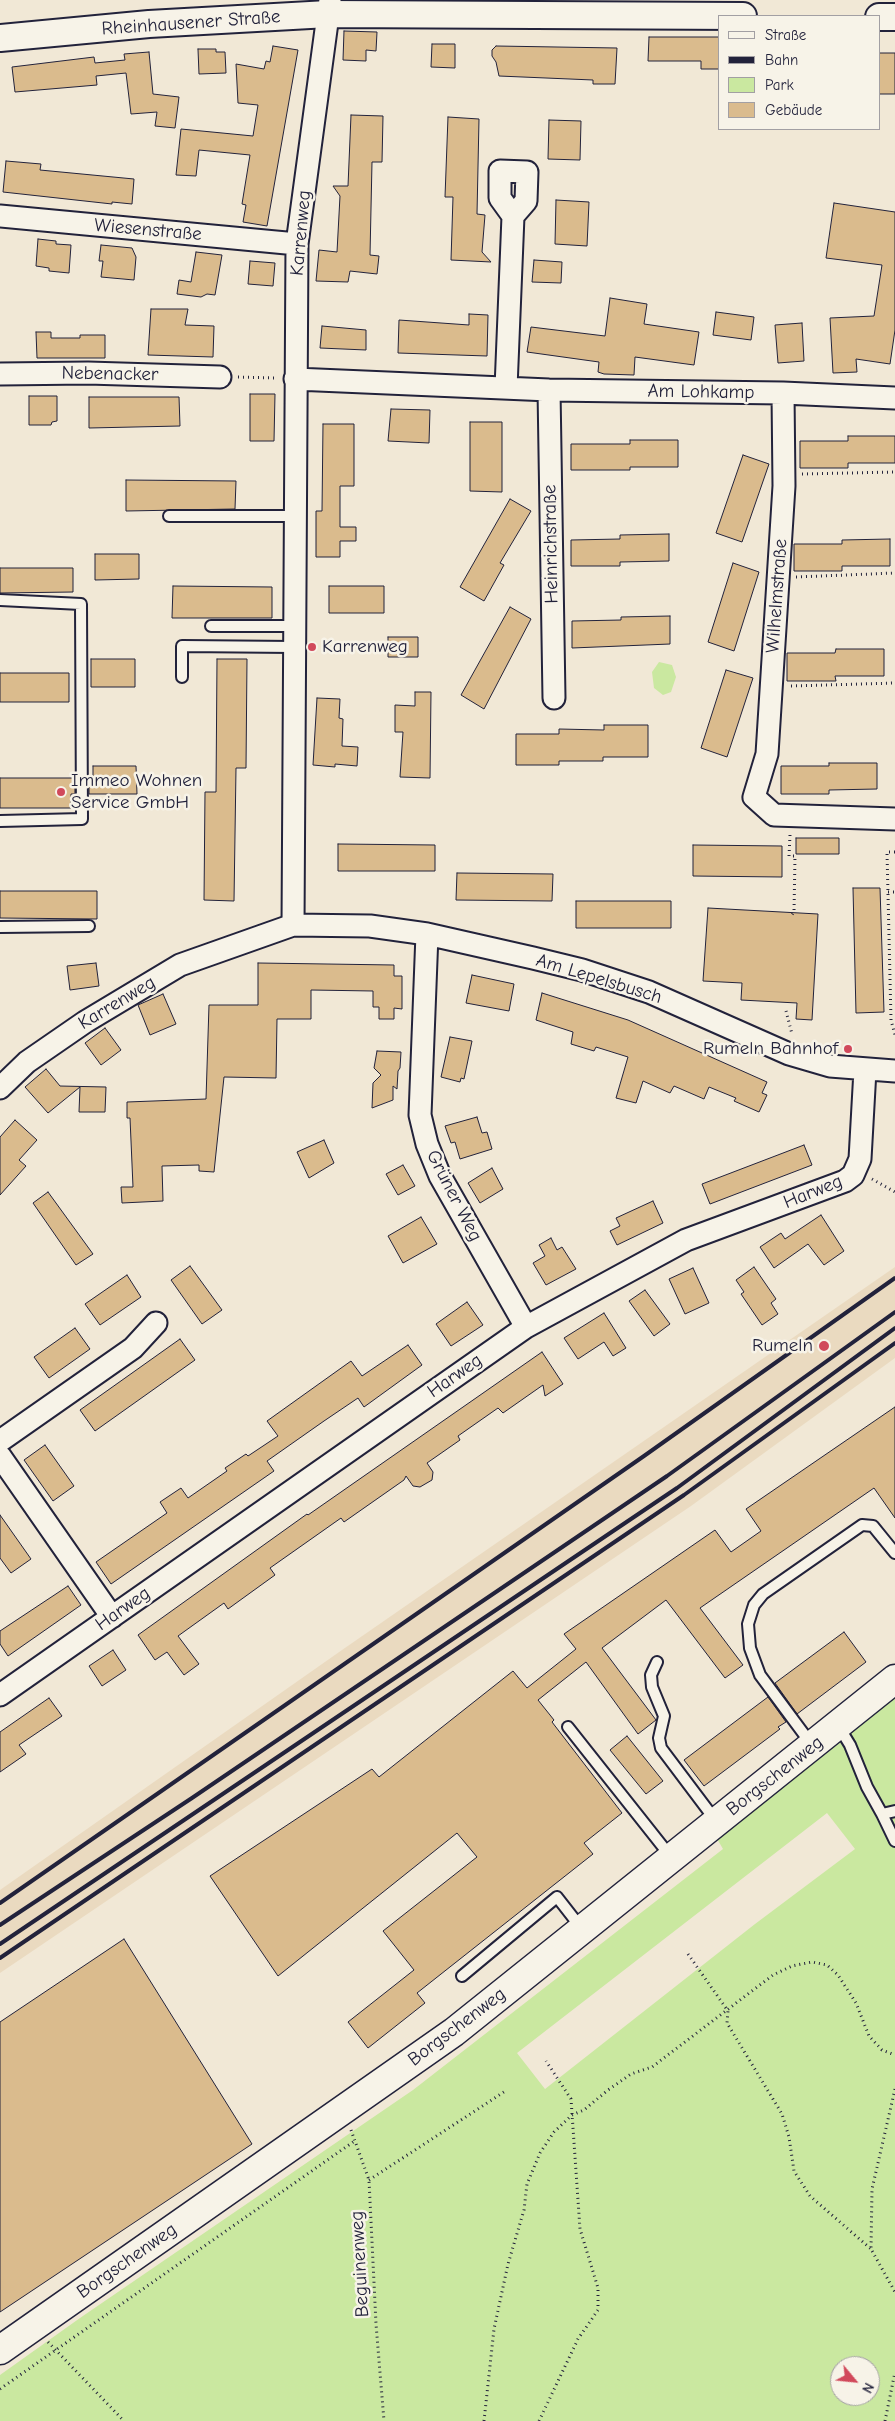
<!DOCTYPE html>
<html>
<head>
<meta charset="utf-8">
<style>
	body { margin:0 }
	#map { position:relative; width:895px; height:2421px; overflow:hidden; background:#f1e8d6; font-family:"Comic Neue",sans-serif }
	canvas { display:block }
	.legend { position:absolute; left:718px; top:15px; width:162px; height:115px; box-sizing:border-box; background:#f7f3e8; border:1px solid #a29fa3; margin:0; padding:6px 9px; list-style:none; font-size:15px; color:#22223b }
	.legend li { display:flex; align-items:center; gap:10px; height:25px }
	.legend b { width:25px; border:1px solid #a29fa3 }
	.north { position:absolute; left:830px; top:2356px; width:50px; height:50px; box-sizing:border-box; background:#f7f3e8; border:1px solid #a29fa3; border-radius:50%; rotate:118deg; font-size:14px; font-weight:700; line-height:20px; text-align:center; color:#22223b }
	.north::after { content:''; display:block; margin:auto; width:18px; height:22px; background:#d1495b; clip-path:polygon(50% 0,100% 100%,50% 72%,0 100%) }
</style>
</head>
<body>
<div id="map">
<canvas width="895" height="2421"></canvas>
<ul class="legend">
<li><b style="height:6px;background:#f7f3e8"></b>Straße</li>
<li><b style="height:6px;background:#22223b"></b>Bahn</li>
<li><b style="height:14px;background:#cae8a0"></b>Park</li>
<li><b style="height:14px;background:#dabb8d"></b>Gebäude</li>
</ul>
<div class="north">N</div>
</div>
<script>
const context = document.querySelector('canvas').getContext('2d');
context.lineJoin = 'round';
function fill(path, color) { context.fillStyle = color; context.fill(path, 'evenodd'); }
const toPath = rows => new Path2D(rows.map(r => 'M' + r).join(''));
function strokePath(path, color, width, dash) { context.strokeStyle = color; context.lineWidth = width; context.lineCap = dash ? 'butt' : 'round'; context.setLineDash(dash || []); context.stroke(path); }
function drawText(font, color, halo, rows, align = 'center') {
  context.font = font + ' "Comic Neue",sans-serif'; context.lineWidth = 5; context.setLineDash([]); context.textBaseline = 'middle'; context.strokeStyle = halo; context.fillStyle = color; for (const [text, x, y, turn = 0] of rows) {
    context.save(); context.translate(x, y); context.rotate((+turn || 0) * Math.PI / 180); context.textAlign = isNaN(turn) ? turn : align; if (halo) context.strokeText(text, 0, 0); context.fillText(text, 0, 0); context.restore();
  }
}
fill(toPath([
	[895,1267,895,1358,691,1506,0,1973,0,1890,342,1650]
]), '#eadac0');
fill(toPath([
	[659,662,672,665,676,677,671,692,663,695,654,688,652,672],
	[895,1692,895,2421,0,2421,0,2375,80,2318,413,2090,723,1849,716,1837],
	[827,1813,855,1849,755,1924,545,2089,517,2053],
	[840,2366,870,2366,870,2396,840,2396]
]), '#cae8a0');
const building = toPath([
	[344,31,377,32,376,51,366,50,366,61,343,60,344,31],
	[649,37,719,37,719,69,701,69,701,61,648,61,649,37],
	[432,44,455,44,455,68,431,67,432,44],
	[273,46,298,50,267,226,243,222,246,205,242,204,250,155,199,150,196,176,176,175,181,129,253,136,258,105,238,103,236,64,264,69,266,61,270,62,273,46],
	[496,46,617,48,615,84,593,84,593,80,499,76,496,62,492,56,492,50,496,46],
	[198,49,216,49,216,52,225,52,226,73,199,74,198,49],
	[149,52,153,94,179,97,175,128,155,126,157,112,131,114,126,73,96,76,97,85,15,92,12,67,94,57,95,63,125,60,124,54,149,52],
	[879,53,895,53,895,94,879,94,879,53],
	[351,115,383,116,382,162,372,162,370,255,379,256,377,274,350,271,348,282,316,281,319,250,337,252,340,196,333,186,348,186,351,115],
	[448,117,479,119,477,214,485,215,482,252,491,262,451,260,453,197,445,197,448,117],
	[549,120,581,121,580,160,548,159,549,120],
	[6,161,41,164,40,170,134,179,132,204,112,202,112,204,3,192,6,161],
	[556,200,589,202,587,246,555,244,556,200],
	[834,203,895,212,895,330,890,364,856,359,857,372,833,373,830,318,874,316,882,265,826,258,834,203],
	[38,239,56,241,56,244,71,245,69,273,49,271,49,268,36,266,38,239],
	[101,245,132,248,136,257,134,280,101,277,103,261,99,261,101,245],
	[196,252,222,255,215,295,207,294,201,297,177,294,179,280,191,282,196,252],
	[534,260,562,262,561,283,532,282,534,260],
	[250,261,275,263,273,286,248,284,250,261],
	[610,298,647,304,644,324,699,332,694,365,635,357,634,375,604,374,598,372,599,362,527,352,531,327,605,336,610,298],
	[151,309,188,309,185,325,214,326,213,357,148,355,151,309],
	[716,312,754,317,751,340,713,335,716,312],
	[469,314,488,315,487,356,398,353,399,320,469,325,469,314],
	[802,323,804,361,778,363,775,325,802,323],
	[322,326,366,330,366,350,320,348,322,326],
	[36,332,51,332,51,338,80,338,80,335,105,335,105,358,37,358,36,332],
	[250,394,275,394,274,441,250,441,250,394],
	[29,396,57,396,57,421,52,422,51,425,29,425,29,396],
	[89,397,179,397,180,426,89,428,89,397],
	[391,409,430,410,429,443,388,441,391,409],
	[470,422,502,422,502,492,470,491,470,422],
	[323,424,354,424,354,486,340,486,340,527,356,527,356,541,340,541,340,557,316,557,316,511,322,511,323,424],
	[848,436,895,436,895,463,848,463,848,468,800,468,800,441,848,441,848,436],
	[630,440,678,440,678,467,630,467,630,470,571,470,571,444,630,444,630,440],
	[743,455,769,464,742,542,716,533,743,455],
	[126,480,236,481,235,509,126,511,126,480],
	[510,499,531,511,500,563,504,565,484,601,460,587,510,499],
	[669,534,669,561,620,562,620,566,571,566,571,540,620,539,620,535,669,534],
	[890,539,890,566,842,566,842,571,794,571,794,544,842,544,842,540,890,539],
	[95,554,139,554,139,579,95,580,95,554],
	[733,563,759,572,734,651,708,642,733,563],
	[0,568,73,568,73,592,0,593,0,568],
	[173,586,272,587,272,618,172,618,173,586],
	[329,586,384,586,384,613,329,613,329,586],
	[510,607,531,619,484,709,461,695,510,607],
	[670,616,670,644,572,648,572,621,621,620,621,617,670,616],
	[388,637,418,637,418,657,388,657,388,637],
	[836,649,884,649,884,676,835,676,836,681,787,681,787,653,835,653,836,649],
	[91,659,135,659,135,687,91,687,91,659],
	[217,659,247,659,246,768,236,768,234,901,204,900,205,792,216,792,217,659],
	[726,670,753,678,727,757,701,748,726,670],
	[0,673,69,673,69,702,0,702,0,673],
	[415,692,431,692,430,778,400,777,403,732,395,732,395,705,415,706,415,692],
	[317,698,340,699,339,718,343,719,342,746,358,747,357,766,335,764,335,767,313,765,317,698],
	[604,725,648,725,648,757,603,757,603,761,559,761,559,765,516,765,516,734,559,734,559,729,604,730,604,725],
	[829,763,877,763,877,789,829,790,829,794,781,794,781,766,829,766,829,763],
	[93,766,136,766,137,794,89,794,89,778,93,778,93,766],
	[0,778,75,778,75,794,71,794,71,808,0,808,0,778],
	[796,838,839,838,839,854,796,854,796,838],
	[338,844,435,845,435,871,338,871,338,844],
	[693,845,782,846,782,877,693,876,693,845],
	[457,873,553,874,552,901,456,900,457,873],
	[853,888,880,888,884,1012,856,1013,853,888],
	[0,891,97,891,97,919,0,918,0,891],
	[576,901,671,901,671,928,576,928,576,901],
	[708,908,818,914,812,1020,796,1019,797,1003,741,1000,742,983,703,981,708,908],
	[96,963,99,986,70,990,67,966,96,963],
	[258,963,394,965,394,976,402,976,402,1009,394,1008,394,1019,379,1019,379,1007,373,1007,373,991,311,990,311,1019,277,1019,276,1078,224,1077,214,1172,199,1171,199,1165,162,1166,163,1201,122,1203,121,1187,133,1187,130,1118,127,1118,127,1102,206,1099,209,1005,258,1005,258,963],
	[472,975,514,984,509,1011,466,1003,472,975],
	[542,993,628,1020,767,1082,762,1093,767,1095,759,1112,734,1101,736,1098,709,1087,704,1099,674,1086,670,1093,643,1081,636,1103,616,1098,628,1057,596,1047,594,1051,571,1044,573,1032,536,1020,542,993],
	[163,994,176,1024,150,1035,138,1005,163,994],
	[105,1028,121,1050,101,1065,85,1043,105,1028],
	[450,1037,472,1041,464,1079,461,1078,460,1082,441,1077,450,1037],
	[377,1051,401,1052,400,1068,398,1071,397,1089,393,1086,393,1100,372,1108,373,1083,381,1075,374,1068,377,1051],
	[46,1069,60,1086,106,1087,105,1112,79,1112,80,1087,48,1113,25,1087,46,1069],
	[477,1117,482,1133,487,1132,492,1149,460,1159,455,1142,451,1143,445,1126,477,1117],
	[15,1120,37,1140,19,1160,26,1166,0,1195,0,1137,15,1120],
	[324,1140,334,1163,309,1178,297,1152,324,1140],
	[804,1145,812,1165,710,1204,702,1184,804,1145],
	[403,1165,415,1186,398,1195,386,1174,403,1165],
	[492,1168,503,1189,480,1203,468,1183,492,1168],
	[48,1192,93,1254,76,1265,33,1203,48,1192],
	[653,1201,663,1223,617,1245,610,1231,620,1226,616,1218,653,1201],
	[821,1215,844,1251,824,1265,808,1244,774,1268,760,1247,781,1233,785,1239,821,1215],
	[421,1217,437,1244,403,1263,388,1236,421,1217],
	[551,1238,557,1250,562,1247,576,1269,546,1285,533,1263,545,1256,539,1245,551,1238],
	[190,1266,222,1310,202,1324,171,1280,190,1266],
	[754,1267,776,1299,771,1303,778,1314,762,1325,741,1294,744,1292,736,1280,754,1267],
	[693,1268,709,1303,685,1314,669,1279,693,1268],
	[127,1275,141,1297,100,1325,85,1304,127,1275],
	[645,1290,670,1324,654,1336,629,1301,645,1290],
	[467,1302,483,1325,451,1346,436,1324,467,1302],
	[604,1313,626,1348,613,1356,604,1342,578,1359,564,1338,604,1313],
	[75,1328,90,1349,49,1378,34,1357,75,1328],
	[180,1339,195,1360,95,1431,80,1410,180,1339],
	[408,1345,422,1365,364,1407,358,1398,324,1421,267,1461,274,1471,111,1584,96,1562,167,1513,160,1502,181,1488,188,1498,227,1471,225,1468,246,1454,248,1456,278,1436,267,1421,351,1361,362,1376,408,1345],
	[542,1352,563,1384,545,1396,543,1385,503,1413,498,1408,458,1436,460,1440,427,1463,433,1472,432,1480,420,1487,413,1486,406,1476,404,1480,344,1522,341,1518,270,1568,275,1575,239,1601,228,1609,224,1603,178,1636,199,1664,184,1675,167,1652,155,1660,138,1635,307,1514,308,1515,542,1352],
	[895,1407,895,1518,874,1488,700,1608,743,1665,725,1678,666,1600,602,1648,656,1720,638,1734,586,1662,538,1700,554,1720,552,1722,622,1813,584,1843,593,1854,417,1993,425,2003,368,2048,348,2022,414,1970,383,1931,477,1857,457,1833,278,1976,210,1876,372,1769,379,1777,513,1671,527,1688,576,1649,564,1634,715,1530,731,1552,761,1531,746,1509,895,1407],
	[45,1445,74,1486,53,1501,24,1460,45,1445],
	[0,1515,31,1559,11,1573,0,1558,0,1515],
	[68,1586,81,1605,8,1656,0,1644,0,1631,68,1586],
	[844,1632,866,1662,797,1714,775,1683,844,1632],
	[113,1650,126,1670,102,1686,89,1666,113,1650],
	[768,1697,786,1722,778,1727,780,1729,704,1786,684,1760,768,1697],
	[49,1698,62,1716,19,1745,26,1754,0,1772,0,1732,49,1698],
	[627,1736,663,1781,646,1794,610,1750,627,1736],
	[124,1939,252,2144,0,2312,0,2022,124,1939]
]);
fill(building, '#dabb8d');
strokePath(building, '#22223b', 1);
const service = toPath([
	[169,516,295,516],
	[0,600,81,604,82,819,0,821],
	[211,626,294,626],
	[182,677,182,646,294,647],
	[0,927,89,926],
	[657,1662,651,1675,652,1687,664,1716,659,1738,661,1748,716,1821],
	[568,1727,671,1857],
	[839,1727,850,1745,867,1787,882,1814],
	[812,1745,760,1675,750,1648,748,1624,754,1605,763,1594,862,1525,873,1526,895,1553],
	[895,1811,882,1814,895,1841],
	[462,1976,557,1897,582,1929]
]);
const minor = toPath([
	[0,216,297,244],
	[0,374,88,373,220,377],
	[295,379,549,390,783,393,895,398],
	[506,388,513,216,526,201,527,172,500,171,500,198,513,216],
	[549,390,554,698],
	[783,393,784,486,767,754,754,797,774,815,895,819],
	[293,925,297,244,330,0],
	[427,934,420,1115,427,1144,440,1176,526,1327],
	[0,1088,27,1062,85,1022,180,965,293,925,370,926,427,934,533,958,582,970,649,992,789,1054,830,1066,895,1071],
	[0,1441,133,1348,156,1323],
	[0,1456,112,1617],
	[0,1695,526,1327,686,1240,845,1181,853,1175,860,1159,865,1070]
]);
const tertiary = toPath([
	[879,17,895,17],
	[0,38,149,24,328,14,743,16]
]);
const secondary = toPath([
	[0,2350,454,2032,895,1679]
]);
strokePath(service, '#22223b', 14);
strokePath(minor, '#22223b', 25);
strokePath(tertiary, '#22223b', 30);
strokePath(secondary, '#22223b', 31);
strokePath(toPath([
	[238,377,277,378],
	[802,474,895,472],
	[796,577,895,573],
	[791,686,895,683],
	[790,835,789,856,795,856,794,912,791,916],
	[895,852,887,852,891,1020,895,1035],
	[888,892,895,892],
	[786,1011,792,1034],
	[872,1179,895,1192],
	[688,1954,728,2011,727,2023,782,2114,789,2137,794,2171,810,2196,871,2249],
	[895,2089,872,2189,871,2249,895,2292],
	[351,2130,369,2180,376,2324,384,2421],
	[369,2180,507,2090],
	[48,2342,124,2421],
	[0,2389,356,2140],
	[484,2421,494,2329,508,2264,524,2210,527,2184,540,2153,554,2132,572,2115,584,2110,608,2090,631,2074,652,2067,773,1975,792,1966,812,1962,827,1965,838,1975,856,2003,869,2036,882,2050,895,2055],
	[539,2421,578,2339,598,2310,598,2288,580,2229,571,2099,546,2061],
	[885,2421,895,2372]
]), '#22223b', 3, [1, 4]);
strokePath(service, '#f7f3e8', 10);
strokePath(minor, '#f7f3e8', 21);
strokePath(tertiary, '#f7f3e8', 26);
strokePath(secondary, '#f7f3e8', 28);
strokePath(toPath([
	[0,1903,644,1456,895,1278],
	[0,1925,192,1798,667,1476,895,1312],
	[0,1944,677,1488,895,1328],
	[0,1958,684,1495,895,1343]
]), '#22223b', 4);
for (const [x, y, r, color] of [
	[312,647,5,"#d1495b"],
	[61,792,5,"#d1495b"],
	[848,1049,5,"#d1495b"],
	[824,1346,6,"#d1495b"]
]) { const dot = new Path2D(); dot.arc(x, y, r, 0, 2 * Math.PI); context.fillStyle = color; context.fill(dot); strokePath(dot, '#f7f3e8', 2); }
drawText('19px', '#22223b', '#f7f3e8', [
	["Rheinhausener Straße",191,23,-4],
	["Wiesenstraße",148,230,5],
	["Karrenweg",301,233,-85],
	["Nebenacker",110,374,1],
	["Am Lohkamp",701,392,1],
	["Heinrichstraße",551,544,-91],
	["Wilhelmstraße",777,596,-86],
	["Am Lepelsbusch",599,979,17],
	["Karrenweg",117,1003,-31],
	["Harweg",813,1192,-22],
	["Grüner Weg",454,1196,63],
	["Harweg",455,1376,-35],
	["Harweg",123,1609,-35],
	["Borgschenweg",775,1776,-38],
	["Borgschenweg",457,2027,-37],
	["Borgschenweg",127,2261,-35],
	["Beguinenweg",360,2264,-93]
]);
drawText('19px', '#22223b', '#f7f3e8', [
	["Karrenweg",322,647],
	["Immeo Wohnen",71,781],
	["Service GmbH",71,803],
	["Rumeln Bahnhof",838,1049,"right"],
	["Rumeln",813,1346,"right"]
], 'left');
</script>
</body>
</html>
